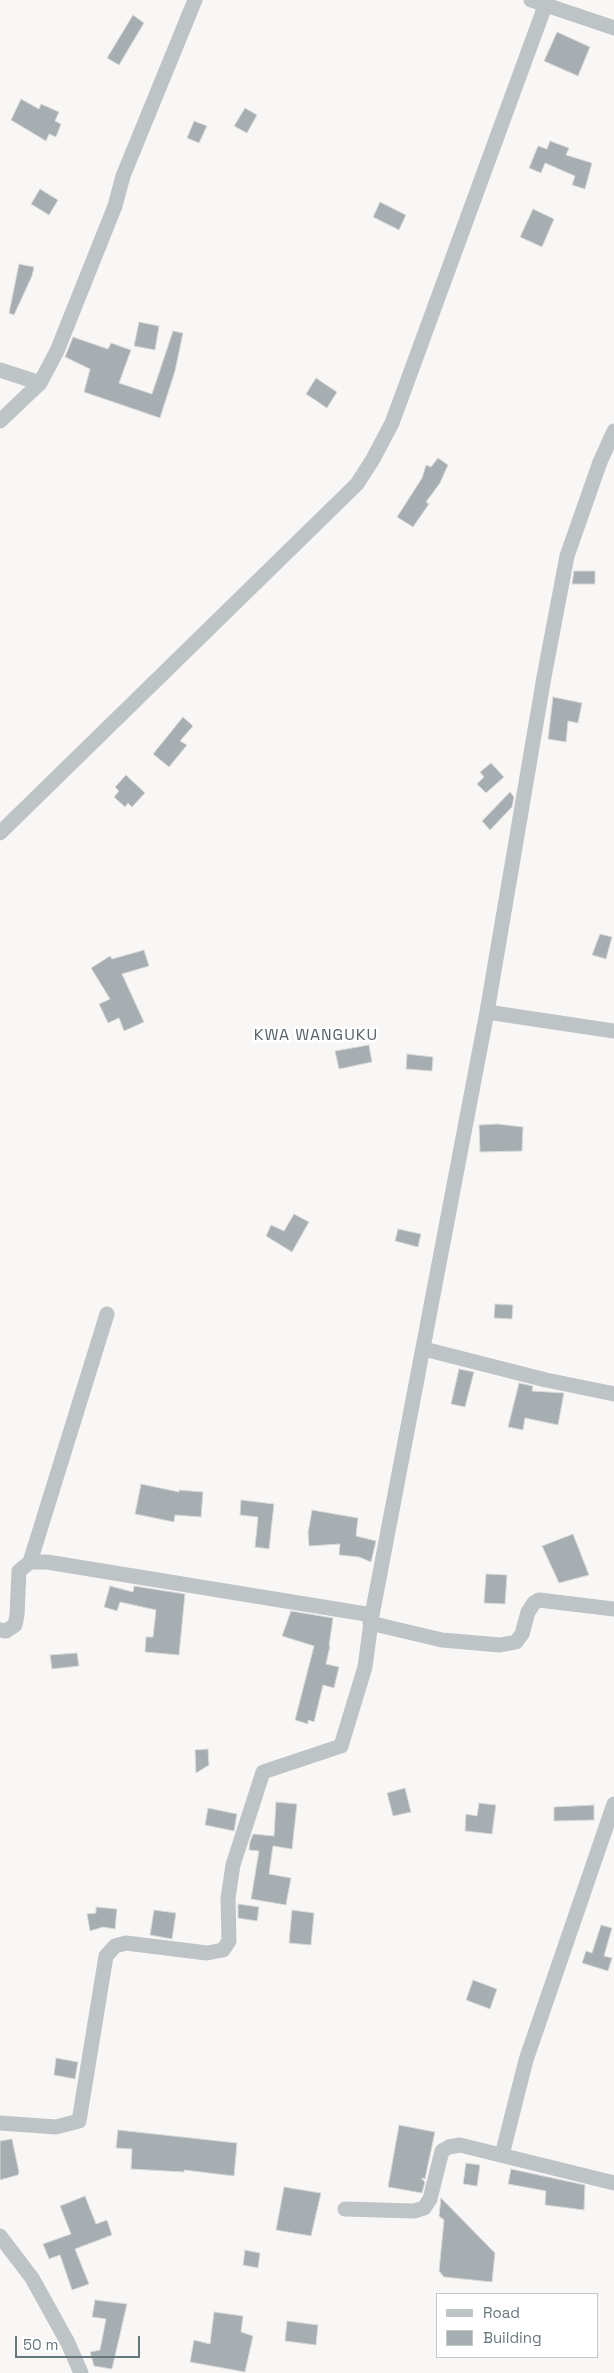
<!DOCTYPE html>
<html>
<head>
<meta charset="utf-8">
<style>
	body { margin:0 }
	#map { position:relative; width:614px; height:2373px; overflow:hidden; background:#f8f7f6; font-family:"Space Grotesk",sans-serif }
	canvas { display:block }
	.legend { position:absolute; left:436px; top:2293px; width:162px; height:65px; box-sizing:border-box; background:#fff; border:1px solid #c2c9cb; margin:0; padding:6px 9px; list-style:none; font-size:15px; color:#66777d }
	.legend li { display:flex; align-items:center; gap:10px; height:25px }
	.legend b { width:25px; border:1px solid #c2c9cb }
	.scale { position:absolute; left:15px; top:2336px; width:125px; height:22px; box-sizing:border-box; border:2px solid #66777d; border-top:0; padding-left:6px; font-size:15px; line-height:18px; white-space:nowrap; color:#66777d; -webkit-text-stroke:4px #fff; paint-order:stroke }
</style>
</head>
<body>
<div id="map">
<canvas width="614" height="2373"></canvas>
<ul class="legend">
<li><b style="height:6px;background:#bec3c5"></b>Road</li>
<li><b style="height:14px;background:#a6aeb2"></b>Building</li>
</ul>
<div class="scale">50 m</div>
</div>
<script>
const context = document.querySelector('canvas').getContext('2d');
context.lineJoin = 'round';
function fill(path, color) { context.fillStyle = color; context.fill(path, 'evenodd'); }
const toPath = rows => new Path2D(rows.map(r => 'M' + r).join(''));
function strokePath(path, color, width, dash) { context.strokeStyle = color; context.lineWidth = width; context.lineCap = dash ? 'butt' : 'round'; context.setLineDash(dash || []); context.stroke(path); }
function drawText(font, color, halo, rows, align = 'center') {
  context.font = font + ' "Space Grotesk",sans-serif'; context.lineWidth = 5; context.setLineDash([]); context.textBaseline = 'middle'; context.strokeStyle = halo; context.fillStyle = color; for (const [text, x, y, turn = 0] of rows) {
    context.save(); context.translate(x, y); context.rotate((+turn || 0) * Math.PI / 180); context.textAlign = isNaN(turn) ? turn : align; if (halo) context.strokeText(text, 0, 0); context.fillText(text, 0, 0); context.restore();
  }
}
const building = toPath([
	[133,15,144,23,119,65,107,58,133,15],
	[557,32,590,47,578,76,544,61,557,32],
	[21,99,39,109,41,104,59,112,55,121,61,124,56,137,49,134,46,141,11,120,21,99],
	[245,108,257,115,247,133,234,126,245,108],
	[194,121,207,126,199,143,187,138,194,121],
	[550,141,569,148,566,155,592,163,585,189,572,185,575,176,545,163,541,173,529,168,538,146,547,149,550,141],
	[40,189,58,200,49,215,31,204,40,189],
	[380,202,406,215,399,230,373,217,380,202],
	[533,209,554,219,542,247,520,237,533,209],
	[19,264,34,267,32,276,14,315,9,313,19,264],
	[139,322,159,326,155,350,134,346,139,322],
	[173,331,183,333,175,371,160,418,84,392,90,369,65,357,73,337,108,349,111,343,131,350,119,383,152,394,173,331],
	[316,378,337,392,327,408,306,394,316,378],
	[438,458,448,465,440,483,426,502,429,504,413,527,397,517,422,478,426,465,431,467,438,458],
	[574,571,595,571,595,584,572,584,574,571],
	[553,697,582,703,578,723,568,721,566,742,548,739,553,697],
	[183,717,193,726,180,741,187,745,169,767,153,754,183,717],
	[491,763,504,777,486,793,477,784,484,777,480,772,491,763],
	[126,775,145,793,132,807,128,803,125,807,114,797,119,791,115,787,126,775],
	[510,792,514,797,512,807,490,830,482,821,510,792],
	[600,934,612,937,606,959,592,955,600,934],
	[144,950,149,966,122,974,144,1022,124,1031,119,1018,108,1023,99,1004,110,999,91,968,110,956,112,959,144,950],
	[369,1045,372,1062,339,1069,335,1051,369,1045],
	[407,1054,433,1057,432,1071,406,1069,407,1054],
	[498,1124,523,1127,522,1151,480,1152,479,1125,498,1124],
	[294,1214,309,1222,292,1252,266,1236,271,1225,284,1231,294,1214],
	[398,1229,421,1234,418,1247,395,1241,398,1229],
	[495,1304,513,1305,512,1319,494,1318,495,1304],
	[459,1369,474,1372,465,1407,451,1404,459,1369],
	[519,1383,533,1386,532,1391,564,1393,558,1425,525,1418,523,1430,508,1427,519,1383],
	[141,1484,179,1492,179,1490,203,1492,201,1517,175,1515,174,1522,135,1514,141,1484],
	[241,1500,274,1504,269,1549,255,1547,258,1517,240,1515,241,1500],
	[312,1510,358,1518,356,1536,376,1541,371,1562,359,1557,339,1555,340,1544,309,1546,308,1533,312,1510],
	[573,1534,589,1575,559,1583,542,1546,573,1534],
	[486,1574,507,1575,505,1604,484,1603,486,1574],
	[110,1586,133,1592,134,1586,185,1594,179,1655,145,1652,146,1637,153,1637,156,1610,120,1602,117,1611,104,1607,110,1586],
	[291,1611,333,1618,329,1646,330,1646,326,1664,339,1667,334,1688,323,1685,314,1722,308,1720,308,1724,295,1720,314,1646,282,1636,291,1611],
	[77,1653,79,1666,52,1669,50,1655,77,1653],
	[208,1749,209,1765,196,1773,195,1750,208,1749],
	[405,1788,411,1812,393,1816,387,1793,405,1788],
	[276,1802,297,1804,292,1849,273,1846,269,1874,291,1878,286,1905,251,1899,259,1851,249,1850,250,1842,253,1834,274,1836,276,1802],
	[479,1803,496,1805,492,1834,465,1831,466,1814,477,1816,479,1803],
	[594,1805,594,1820,554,1821,554,1807,594,1805],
	[208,1808,237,1814,234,1831,205,1825,208,1808],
	[238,1904,259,1907,257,1921,238,1918,238,1904],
	[96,1907,117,1909,115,1929,103,1927,90,1931,87,1914,96,1913,96,1907],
	[154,1910,176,1913,172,1939,150,1935,154,1910],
	[292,1910,314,1913,311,1945,289,1943,292,1910],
	[601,1925,612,1928,604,1956,612,1958,608,1971,582,1963,586,1951,592,1953,601,1925],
	[473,1980,497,1989,490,2009,466,2000,473,1980],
	[56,2058,78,2062,75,2079,54,2075,56,2058],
	[399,2125,435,2132,425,2179,421,2178,425,2182,422,2193,388,2187,399,2125],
	[118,2130,237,2143,234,2176,184,2170,184,2172,131,2169,132,2149,116,2148,118,2130],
	[12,2139,19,2172,18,2175,0,2180,0,2141,12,2139],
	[466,2163,480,2165,477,2186,463,2184,466,2163],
	[511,2169,585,2185,584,2210,545,2205,546,2191,508,2184,511,2169],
	[284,2187,321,2193,311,2236,276,2230,284,2187],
	[85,2196,96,2224,107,2220,112,2235,75,2249,89,2284,72,2290,60,2255,49,2259,43,2244,71,2234,60,2206,85,2196],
	[441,2198,495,2253,492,2282,444,2277,439,2271,444,2220,439,2216,441,2198],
	[245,2250,260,2253,258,2268,243,2265,245,2250],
	[95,2300,127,2304,112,2369,94,2366,90,2352,100,2350,106,2319,92,2317,95,2300],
	[214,2312,243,2316,241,2332,253,2336,245,2372,190,2362,194,2340,210,2344,214,2312],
	[287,2321,318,2325,316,2345,285,2341,287,2321]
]);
fill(building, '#a6aeb2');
strokePath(building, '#d9d9d8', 1);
strokePath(toPath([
	[531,0,614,28],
	[0,370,40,383],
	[0,421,40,383,57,351,115,206,123,176,195,0],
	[0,833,357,484,373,459,392,423,545,6],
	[487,1012,614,1031],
	[424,1349,546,1380,614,1394],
	[30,1562,107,1314],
	[370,1623,442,1640,500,1645,516,1642,522,1634,528,1612,534,1603,539,1600,614,1609],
	[0,1630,6,1631,15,1625,17,1615,19,1571,30,1562,47,1562,372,1615],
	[0,2123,56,2127,79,2121,106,1956,115,1946,126,1943,207,1953,223,1950,229,1941,228,1898,233,1865,263,1772,341,1746,365,1667,372,1615,487,1012,544,677,567,556,600,462,614,431],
	[502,2155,526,2060,614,1804],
	[345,2209,414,2211,424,2208,430,2199,442,2151,449,2147,460,2145,614,2183],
	[0,2236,32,2278,68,2343,81,2373]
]), '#bec3c5', 15);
context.letterSpacing = '1px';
drawText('16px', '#586469', '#fff', [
	["KWA WANGUKU",316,1036]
]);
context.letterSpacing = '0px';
</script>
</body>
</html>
